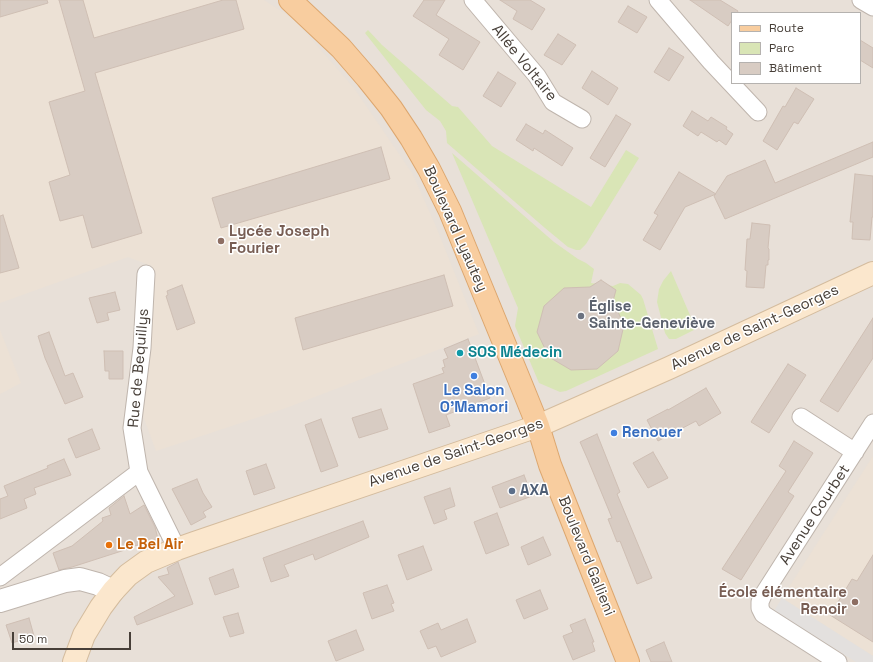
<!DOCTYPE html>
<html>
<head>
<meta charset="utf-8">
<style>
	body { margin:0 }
	#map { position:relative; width:873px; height:662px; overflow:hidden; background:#f4efea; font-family:"Space Grotesk",sans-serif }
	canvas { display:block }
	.legend { position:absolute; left:731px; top:12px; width:130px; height:72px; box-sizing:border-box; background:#fff; border:1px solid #b5b2af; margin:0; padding:5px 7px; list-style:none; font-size:12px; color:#473f38 }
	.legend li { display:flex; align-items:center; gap:8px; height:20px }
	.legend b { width:20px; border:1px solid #b5b2af }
	.scale { position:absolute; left:12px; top:632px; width:119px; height:18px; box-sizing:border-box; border:2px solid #473f38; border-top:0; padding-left:5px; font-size:12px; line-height:14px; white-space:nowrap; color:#473f38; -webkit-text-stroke:3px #fff; paint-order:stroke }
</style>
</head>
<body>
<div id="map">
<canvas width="873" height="662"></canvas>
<ul class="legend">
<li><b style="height:5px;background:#f8cd9f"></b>Route</li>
<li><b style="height:11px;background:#d9e5b6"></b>Parc</li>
<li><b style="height:11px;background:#d8ccc3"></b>Bâtiment</li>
</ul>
<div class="scale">50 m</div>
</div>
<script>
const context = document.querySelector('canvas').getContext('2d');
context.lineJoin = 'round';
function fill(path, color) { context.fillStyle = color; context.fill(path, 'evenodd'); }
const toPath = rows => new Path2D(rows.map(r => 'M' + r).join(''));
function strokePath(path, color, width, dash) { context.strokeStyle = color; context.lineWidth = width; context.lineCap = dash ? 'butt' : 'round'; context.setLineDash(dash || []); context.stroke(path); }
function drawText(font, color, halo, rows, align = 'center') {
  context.font = font + ' "Space Grotesk",sans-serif'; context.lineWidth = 3; context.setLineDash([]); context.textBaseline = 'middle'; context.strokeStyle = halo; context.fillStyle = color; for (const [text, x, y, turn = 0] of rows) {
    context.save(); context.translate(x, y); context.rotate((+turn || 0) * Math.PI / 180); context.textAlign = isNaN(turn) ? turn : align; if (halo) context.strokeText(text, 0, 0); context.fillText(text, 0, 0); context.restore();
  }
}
fill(toPath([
	[0,0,873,0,873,662,0,662],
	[732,13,860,13,860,83,732,83]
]), '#e8e0d8');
fill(toPath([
	[0,0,264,0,295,20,354,88,412,173,435,224,479,334,286,408,156,451,142,413,152,266,128,257,0,303],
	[0,330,21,383,0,394],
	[873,456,873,656,782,598]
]), '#ece1d5');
fill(toPath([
	[368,30,382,45,452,106,458,107,492,146,591,207,626,150,639,158,586,244,580,250,576,250,568,247,545,228,447,143,446,131,440,121,426,110,365,33],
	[452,153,554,242,578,259,586,263,594,269,591,283,613,286,620,283,628,284,641,295,643,299,658,349,566,391,560,392,539,383,515,326,518,308],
	[671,271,696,329,676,339,669,339,665,333,657,302,659,289,663,281]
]), '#d9e5b6');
fill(toPath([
	[782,598,873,656,873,662,856,662,774,611]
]), '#e3e0de');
const building = toPath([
	[0,0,47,0,48,3,0,17,0,0],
	[59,0,83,0,94,38,223,0,236,0,244,29,95,73,142,233,92,248,83,215,60,221,49,182,70,175,49,102,85,91,59,0],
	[424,0,445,0,436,15,480,42,463,70,439,55,449,39,413,16,424,0],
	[500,0,530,0,545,9,532,30,513,19,517,11,500,0],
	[690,0,720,0,738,11,737,13,732,13,732,20,728,26,690,0],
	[628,6,647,17,637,33,618,22,628,6],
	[558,34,576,45,562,65,544,55,558,34],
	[860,40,873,48,873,68,860,60,860,40],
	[669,48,684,57,669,81,654,72,669,48],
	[592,71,618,88,608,105,582,88,592,71],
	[498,72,516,83,501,107,483,96,498,72],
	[796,88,814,99,798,124,794,122,777,150,763,141,783,106,785,107,796,88],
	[692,111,708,121,711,117,727,127,726,129,733,134,726,145,719,140,717,142,701,132,698,136,683,126,692,111],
	[616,115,631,124,605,167,590,158,616,115],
	[526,124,543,134,545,130,573,148,562,166,534,148,533,151,516,140,526,124],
	[873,142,873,157,725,219,714,196,727,176,765,160,775,183,873,142],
	[381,147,390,179,221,228,212,198,381,147],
	[679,172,716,194,685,207,660,250,643,240,658,215,654,213,679,172],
	[855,174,873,176,873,217,872,217,870,240,852,239,853,222,850,222,855,174],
	[3,215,19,268,0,273,0,216,3,215],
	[752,223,770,225,768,248,769,249,769,260,768,260,768,265,766,265,764,288,746,287,747,271,745,270,747,239,750,239,752,223],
	[444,275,453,306,303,350,295,318,444,275],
	[601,280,616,290,613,301,624,325,618,351,597,369,571,370,549,357,537,332,544,306,564,288,590,287,601,280],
	[182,285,195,323,177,330,166,296,168,295,167,291,182,285],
	[115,292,120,310,107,313,109,320,97,323,89,298,115,292],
	[873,318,873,358,838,412,820,401,873,318],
	[49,332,65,376,73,373,83,397,65,404,45,358,38,336,49,332],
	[468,339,490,398,446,415,450,426,429,433,413,384,444,373,442,368,445,367,443,360,448,358,444,349,468,339],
	[104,351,123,351,123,379,109,379,109,371,105,371,104,351],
	[788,364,806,375,769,433,751,422,788,364],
	[706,388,721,413,699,426,696,421,658,441,647,420,668,409,668,410,706,388],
	[381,409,388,429,359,438,352,418,381,409],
	[321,419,338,466,321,472,305,425,321,419],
	[92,429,100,449,76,458,68,439,92,429],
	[597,434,620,492,617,494,652,578,637,584,620,541,617,542,608,519,612,518,588,460,580,442,597,434],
	[794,441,813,453,788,492,794,496,741,580,722,569,786,471,779,466,794,441],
	[653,452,668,478,648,488,633,463,653,452],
	[64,459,71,475,34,488,36,494,24,499,27,508,0,519,0,499,8,496,4,486,48,468,47,466,64,459],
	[266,464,275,488,254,495,246,471,266,464],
	[524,475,532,496,500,508,492,487,524,475],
	[197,479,203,493,212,507,203,512,206,517,191,525,172,489,197,479],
	[450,488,455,506,444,510,447,519,434,524,424,497,450,488],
	[124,496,130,514,144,505,155,527,158,539,131,547,131,548,72,567,59,570,53,553,72,546,103,521,102,518,111,515,109,508,124,496],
	[497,513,509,545,486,554,474,522,497,513],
	[363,521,369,537,315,560,313,554,284,565,289,576,271,582,263,558,363,521],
	[543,537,551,555,528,565,521,547,543,537],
	[423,546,432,570,407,580,398,555,423,546],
	[873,555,873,642,830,615,852,579,857,581,873,555],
	[178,562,193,604,137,625,134,617,175,596,158,577,169,574,167,568,178,562],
	[233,569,239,587,215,595,209,578,233,569],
	[387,585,394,603,391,604,394,611,372,619,363,593,387,585],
	[540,590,548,609,524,619,516,600,540,590],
	[238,613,244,633,230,637,223,617,238,613],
	[29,618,34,636,12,643,6,625,29,618],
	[467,619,476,642,441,657,436,646,428,649,420,631,438,623,441,630,467,619],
	[585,619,594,642,592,642,595,651,573,660,563,636,573,632,570,625,585,619],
	[356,630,364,650,336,661,328,641,356,630],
	[664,642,672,662,651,662,646,650,664,642]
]);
fill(building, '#d8ccc3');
strokePath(building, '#cfbfb4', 1);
const minor = toPath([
	[473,0,537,76,553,102,582,119],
	[658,0,711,62,758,112],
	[861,0,873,7],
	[146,274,142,348,132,428,139,472,177,549],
	[801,417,855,452],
	[0,577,139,472],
	[838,662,763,614,760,608,760,602,763,595,873,423]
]);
const tertiary = toPath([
	[0,601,65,581,80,579,98,584,113,591]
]);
const secondary = toPath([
	[74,662,84,635,101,607,113,591,128,575,146,562,177,549,194,543,538,426,669,368,873,273]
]);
const primary = toPath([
	[290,0,341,48,367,78,391,108,411,138,429,169,450,211,521,384,538,426,550,465,628,662]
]);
strokePath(minor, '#bfb5ad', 19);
strokePath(tertiary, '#bfb5ad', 24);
strokePath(secondary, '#d4bc9e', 24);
strokePath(primary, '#dda76f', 24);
strokePath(minor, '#fff', 17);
strokePath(tertiary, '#fff', 22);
strokePath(secondary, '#fbe7cd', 22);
strokePath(primary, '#f8cd9f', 22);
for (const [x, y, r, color] of [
	[221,241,4,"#8d6e63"],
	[581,316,4,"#6b7280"],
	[460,353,4,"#0f9aa8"],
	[474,376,4,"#3f7fe0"],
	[614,433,4,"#3f7fe0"],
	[512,491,4,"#5c6f8a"],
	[109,545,4,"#e8710a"],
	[855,602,4,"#8d6e63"]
]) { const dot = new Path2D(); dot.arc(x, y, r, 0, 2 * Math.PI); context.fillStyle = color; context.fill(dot); strokePath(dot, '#fff', 1.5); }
drawText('15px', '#473f38', '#fff', [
	["Allée Voltaire",524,63,51],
	["Boulevard Lyautey",455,229,66],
	["Avenue de Saint-Georges",755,328,-25],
	["Rue de Bequillys",139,368,-85],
	["Avenue de Saint-Georges",456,453,-19],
	["Avenue Courbet",815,515,-57],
	["Boulevard Gallieni",586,556,68]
]);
drawText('bold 15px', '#785e54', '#fff', [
	["Lycée Joseph",229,232],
	["Fourier",229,249],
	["École élémentaire",847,593,"right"],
	["Renoir",847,610,"right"]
], 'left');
drawText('bold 15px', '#5b616d', '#fff', [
	["Église",589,307],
	["Sainte-Geneviève",589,324]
], 'left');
drawText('bold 15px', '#0d838f', '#fff', [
	["SOS Médecin",468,353]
], 'left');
drawText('bold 15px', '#366cbe', '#fff', [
	["Le Salon",474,391],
	["O'Mamori",474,408],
	["Renouer",622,433,"left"]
]);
drawText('bold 15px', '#4e5e75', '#fff', [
	["AXA",520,491]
], 'left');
drawText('bold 15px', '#c56008', '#fff', [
	["Le Bel Air",117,545]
], 'left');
</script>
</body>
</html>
